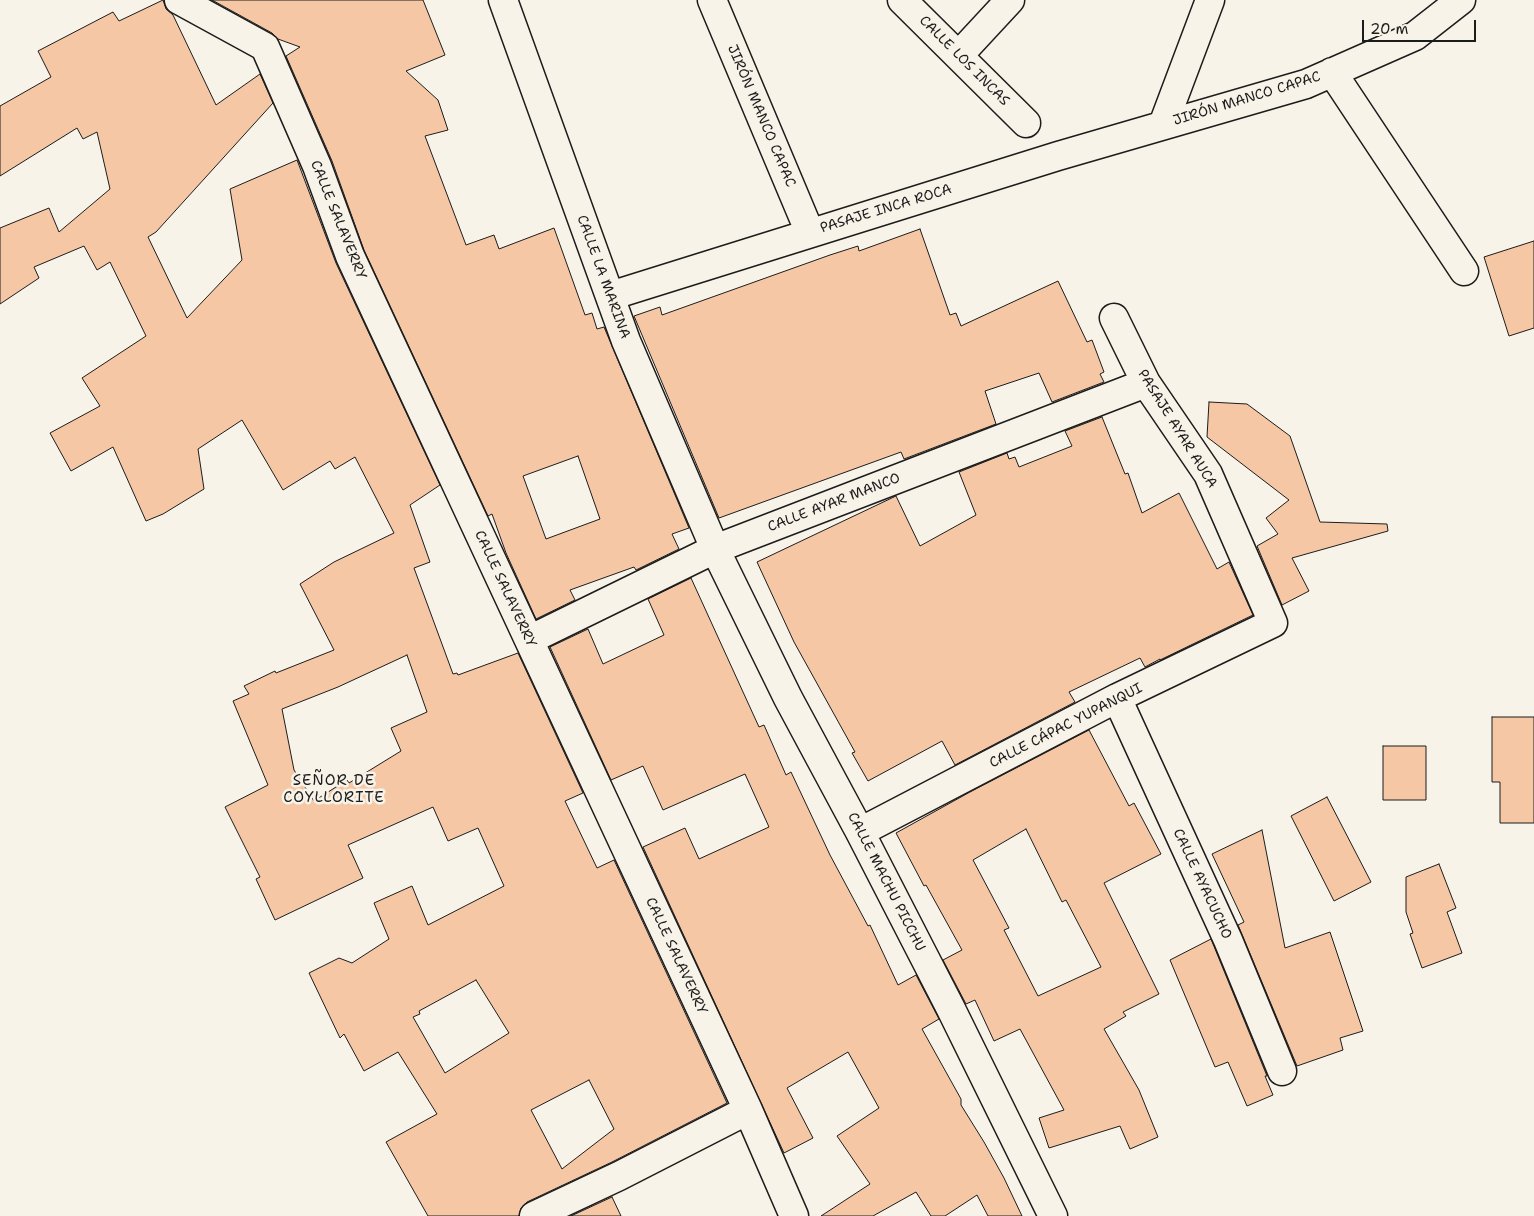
<!DOCTYPE html>
<html>
<head>
<meta charset="utf-8">
<style>
	body { margin:0 }
	#map { position:relative; width:1534px; height:1216px; overflow:hidden; background:#f7f3e8; font-family:"Shantell Sans",sans-serif }
	canvas { display:block }
	.scale { position:absolute; left:1362px; top:20px; width:114px; height:22px; box-sizing:border-box; border:2px solid #1c1c1c; border-top:0; padding-left:6px; font-size:15px; line-height:18px; white-space:nowrap; color:#1c1c1c; -webkit-text-stroke:4px #f7f3e8; paint-order:stroke }
</style>
</head>
<body>
<div id="map">
<canvas width="1534" height="1216"></canvas>
<div class="scale">20 m</div>
</div>
<script>
const context = document.querySelector('canvas').getContext('2d');
context.lineJoin = 'round';
function fill(path, color) { context.fillStyle = color; context.fill(path, 'evenodd'); }
const toPath = rows => new Path2D(rows.map(r => 'M' + r).join(''));
function strokePath(path, color, width, dash) { context.strokeStyle = color; context.lineWidth = width; context.lineCap = dash ? 'butt' : 'round'; context.setLineDash(dash || []); context.stroke(path); }
function drawText(font, color, halo, rows, align = 'center') {
  context.font = font + ' "Shantell Sans",sans-serif'; context.lineWidth = 5; context.setLineDash([]); context.textBaseline = 'middle'; context.strokeStyle = halo; context.fillStyle = color; for (const [text, x, y, turn = 0] of rows) {
    context.save(); context.translate(x, y); context.rotate((+turn || 0) * Math.PI / 180); context.textAlign = isNaN(turn) ? turn : align; if (halo) context.strokeText(text, 0, 0); context.fillText(text, 0, 0); context.restore();
  }
}
const building = toPath([
	[163,0,166,9,173,15,216,105,260,74,273,103,156,232,148,237,187,318,242,260,230,189,297,160,336,263,440,485,410,505,430,562,414,568,453,674,457,673,458,675,518,653,583,793,565,801,597,868,614,860,727,1103,612,1162,527,1202,521,1208,519,1216,428,1216,386,1142,437,1114,398,1052,364,1071,344,1034,340,1038,309,973,339,958,352,963,389,939,374,903,412,886,428,925,504,886,478,828,448,841,433,807,348,845,363,878,275,920,256,879,260,877,225,807,268,785,233,701,249,694,244,686,275,671,276,673,334,650,300,584,334,562,394,533,355,457,335,469,330,461,283,490,242,420,198,449,204,489,163,514,146,521,113,447,71,471,50,433,100,406,82,378,146,336,110,262,97,270,84,246,34,267,39,278,0,304,0,228,49,208,59,232,110,189,97,132,83,139,77,128,0,176,0,106,51,77,38,51,113,12,119,21,163,0],
	[407,655,427,712,391,728,401,751,349,783,347,780,314,801,294,770,282,709,338,687,407,655],
	[476,980,509,1033,445,1073,413,1017,420,1014,419,1011,476,980],
	[589,1080,614,1129,562,1169,531,1110,589,1080],
	[212,0,423,0,445,55,406,71,438,100,448,130,425,136,466,245,494,235,499,249,554,228,585,315,592,313,597,329,604,327,689,528,672,534,679,549,636,570,634,567,570,590,575,600,536,619,506,553,492,514,488,516,364,250,332,161,286,56,300,47,278,39,272,33,212,0],
	[578,456,600,519,546,539,523,476,578,456],
	[920,229,950,315,956,313,961,326,1058,281,1087,342,1092,340,1104,372,1100,374,1104,382,1052,402,1039,373,985,391,996,424,904,459,901,452,719,518,634,316,660,307,662,315,830,255,858,246,859,251,920,229],
	[1534,241,1534,328,1509,336,1484,257,1534,241],
	[1209,402,1247,404,1290,436,1320,522,1387,524,1388,531,1292,558,1309,591,1282,605,1257,546,1278,534,1266,518,1289,500,1207,437,1209,402],
	[1102,417,1125,474,1128,473,1142,513,1179,493,1217,569,1229,562,1253,615,1160,660,1160,659,1145,667,1140,658,1069,692,1075,702,955,765,942,741,868,781,852,753,855,752,794,642,757,562,896,496,920,546,976,515,959,472,1007,453,1009,459,1015,457,1019,467,1072,446,1065,431,1102,417],
	[691,578,759,727,764,725,786,775,791,772,830,855,868,926,870,925,898,985,916,975,939,1019,922,1029,961,1099,961,1105,984,1142,1004,1178,1022,1216,988,1216,977,1195,945,1216,931,1216,916,1192,873,1216,821,1216,870,1184,837,1136,879,1108,848,1052,787,1088,813,1138,784,1153,643,847,685,828,699,859,769,827,745,774,663,810,643,766,611,780,550,647,588,629,603,664,664,635,648,599,691,578],
	[1492,717,1534,717,1534,823,1500,823,1500,782,1492,782,1492,717],
	[1089,730,1129,806,1134,803,1161,854,1104,883,1159,994,1123,1012,1126,1016,1104,1029,1139,1090,1158,1137,1130,1149,1120,1126,1049,1148,1039,1118,1064,1110,1020,1029,994,1041,975,1000,966,1004,943,960,962,950,926,885,924,886,896,833,970,792,1089,730],
	[1026,829,1062,902,1066,900,1101,967,1038,996,1004,930,1009,928,973,860,1026,829],
	[1383,746,1426,746,1426,800,1383,800,1383,746],
	[1327,797,1371,882,1334,901,1291,816,1327,797],
	[1262,830,1285,948,1330,932,1363,1031,1340,1038,1343,1050,1297,1066,1238,925,1244,922,1212,854,1262,830],
	[1439,864,1456,908,1447,912,1462,953,1422,968,1410,934,1413,933,1406,912,1406,877,1439,864],
	[1211,939,1267,1076,1265,1076,1273,1095,1247,1106,1228,1062,1215,1067,1170,960,1211,939],
	[612,1197,621,1216,571,1216,612,1197]
]);
fill(building, '#f6c7a5');
strokePath(building, '#1c1c1c', 1);
const minor = toPath([
	[179,0,265,47,317,166,350,256,748,1110,794,1216],
	[503,0,626,341,715,549,788,698,860,832,950,1007,1053,1216],
	[712,0,810,233],
	[902,0,1026,123],
	[959,55,1010,0],
	[1332,72,1464,271],
	[1163,125,1210,0],
	[610,296,1058,156,1306,84,1415,36,1461,0],
	[529,640,715,549,1146,383],
	[1117,698,1228,940,1282,1071],
	[860,832,1117,698,1273,623,1208,474,1146,383,1114,318],
	[534,1216,619,1176,748,1110]
]);
strokePath(minor, '#1c1c1c', 31);
strokePath(minor, '#f7f3e8', 28);
drawText('14px', '#1c1c1c', '#f7f3e8', [
	["CALLE LOS INCAS",964,61,45],
	["JIRÓN MANCO CAPAC",1247,99,-17],
	["JIRÓN MANCO CAPAC",761,116,67],
	["PASAJE INCA ROCA",886,209,-17],
	["CALLE SALAVERRY",338,220,68],
	["CALLE LA MARINA",603,277,70],
	["PASAJE AYAR AUCA",1177,429,58],
	["CALLE AYAR MANCO",834,503,-21],
	["CALLE SALAVERRY",505,589,65],
	["CALLE CÁPAC YUPANQUI",1066,726,-27],
	["CALLE MACHU PICCHU",886,882,63],
	["CALLE AYACUCHO",1202,884,65],
	["CALLE SALAVERRY",676,956,65]
]);
context.letterSpacing = '1px';
drawText('15px', '#1c1c1c', '#f7f3e8', [
	["SEÑOR DE",334,781],
	["COYLLORITE",334,798]
]);
context.letterSpacing = '0px';
</script>
</body>
</html>
